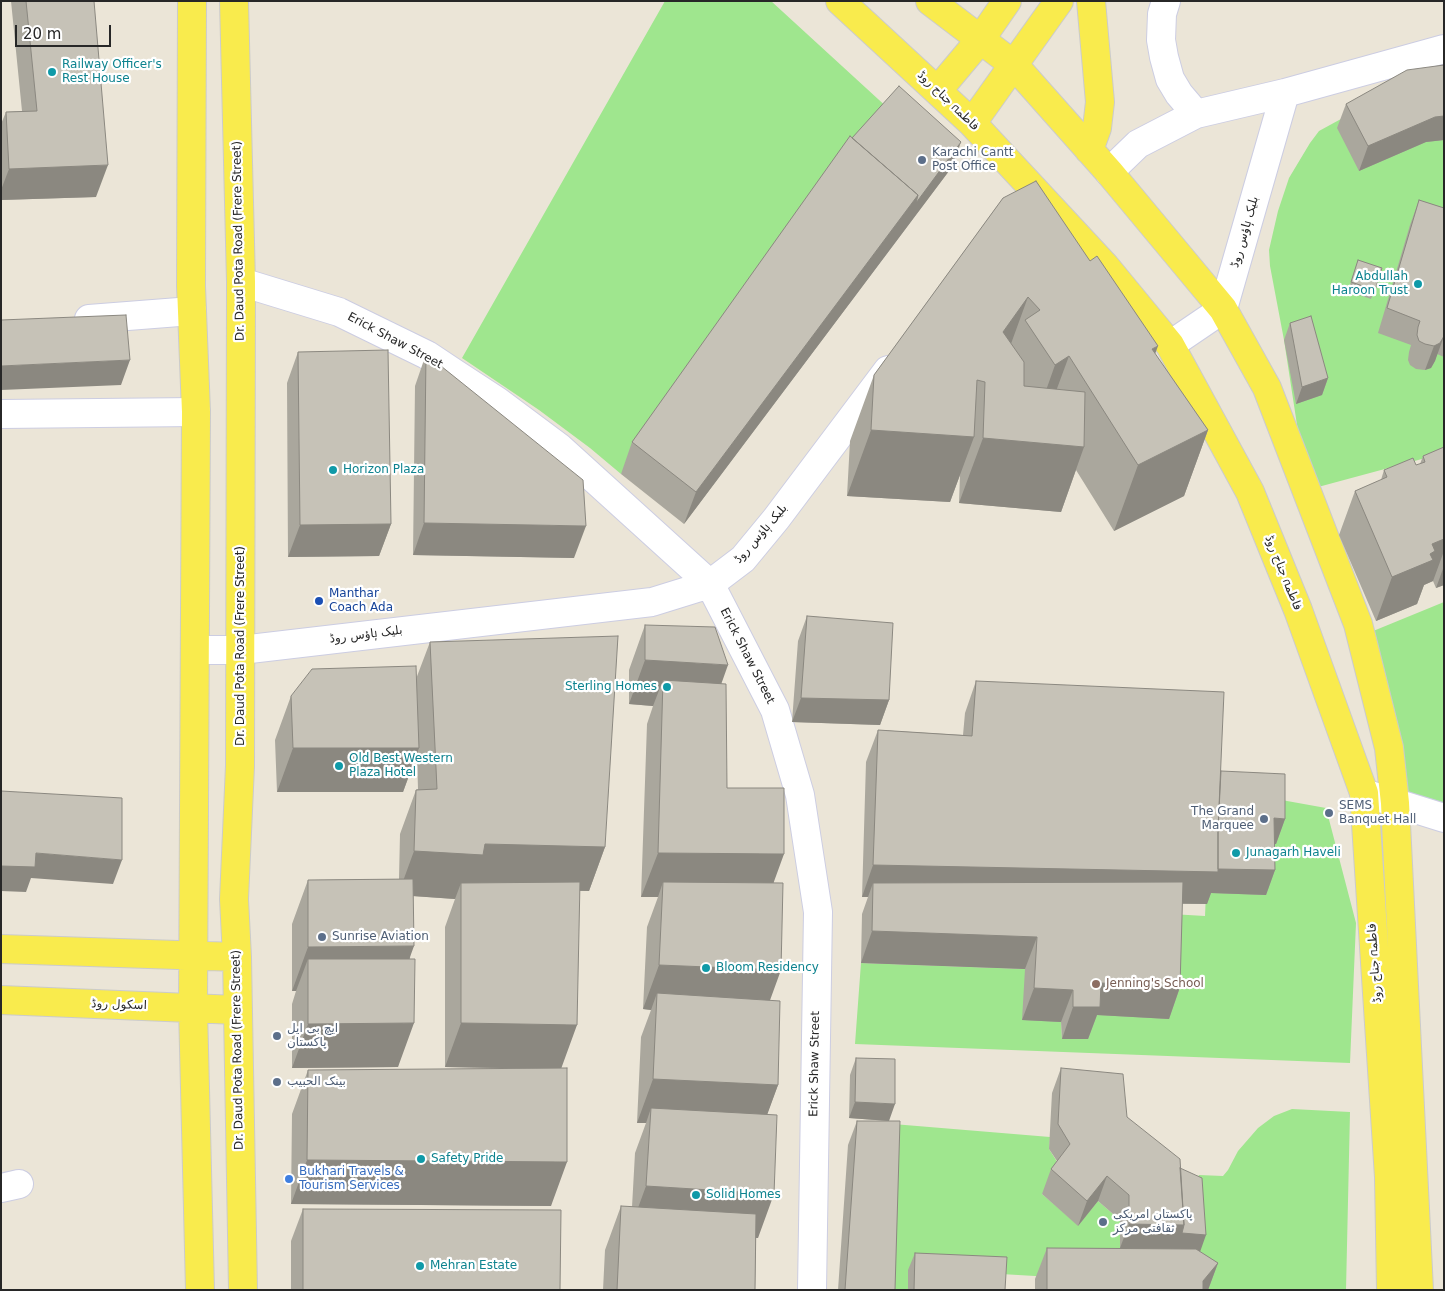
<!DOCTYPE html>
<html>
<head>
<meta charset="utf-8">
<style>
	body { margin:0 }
	#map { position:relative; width:1445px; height:1291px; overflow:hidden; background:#ebe5d7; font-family:"DejaVu Sans",sans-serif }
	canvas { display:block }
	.frame { position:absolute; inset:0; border:2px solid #272727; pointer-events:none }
	.scale { position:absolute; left:15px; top:25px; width:96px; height:22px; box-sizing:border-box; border:2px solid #272727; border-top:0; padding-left:6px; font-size:15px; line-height:18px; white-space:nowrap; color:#272727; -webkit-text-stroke:4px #fff; paint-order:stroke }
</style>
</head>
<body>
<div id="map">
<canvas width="1445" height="1291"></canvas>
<div class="frame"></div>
<div class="scale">20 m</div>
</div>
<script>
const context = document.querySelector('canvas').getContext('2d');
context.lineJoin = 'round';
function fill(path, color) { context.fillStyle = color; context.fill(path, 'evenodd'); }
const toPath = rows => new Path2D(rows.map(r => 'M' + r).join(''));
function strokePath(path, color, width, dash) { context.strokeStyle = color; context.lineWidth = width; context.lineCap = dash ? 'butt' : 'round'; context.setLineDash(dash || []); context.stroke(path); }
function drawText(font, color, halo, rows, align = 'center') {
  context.font = font + ' "DejaVu Sans",Cairo,sans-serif'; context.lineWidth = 4.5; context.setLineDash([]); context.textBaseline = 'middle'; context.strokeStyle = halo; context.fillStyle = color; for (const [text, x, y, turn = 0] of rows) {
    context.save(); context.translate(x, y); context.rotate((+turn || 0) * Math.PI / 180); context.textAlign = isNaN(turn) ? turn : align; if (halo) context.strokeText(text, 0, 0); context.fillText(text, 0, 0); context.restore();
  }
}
fill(toPath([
	[665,1,771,1,890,110,621,474,590,448,539,410,462,358],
	[1444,86,1444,453,1307,490,1284,340,1270,266,1269,250,1278,211,1289,178,1310,143,1319,131,1394,90],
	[1444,602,1444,818,1395,803,1361,636],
	[1276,799,1326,808,1356,923,1350,1063,855,1044,861,963,1025,969,1061,1022,1062,1039,1089,1015,1171,914,1205,916,1206,893],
	[1292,1109,1350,1112,1346,1290,1198,1290,1195,1184,1199,1175,1223,1176,1228,1170,1238,1151,1258,1128,1274,1116],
	[893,1124,1050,1137,1049,1149,1061,1168,1042,1194,1078,1225,1098,1201,1120,1220,1120,1281,1001,1274,908,1290,886,1290]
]), '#9fe68e');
const minor = toPath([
	[1166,1,1162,14,1161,40,1164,57,1170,79,1179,94,1196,114],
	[1109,172,1138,144,1196,114,1285,93,1444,49],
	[241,282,339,312,427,355,454,373,497,401,560,448,710,584,775,710,800,795,818,912,812,1290],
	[89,319,192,311],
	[1170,345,1223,309,1285,93],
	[1,414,196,412],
	[196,650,241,650,652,602,710,584,743,559,776,519,888,370],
	[1364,793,1444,818],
	[1,1188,19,1184]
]);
const major = toPath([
	[192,1,191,286,196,412,193,1008,200,1290],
	[234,1,241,282,240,766,234,899,237,957,243,1290],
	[840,1,972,123,1105,266,1170,345,1250,492,1298,610,1364,793,1389,1177,1391,1290],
	[930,1,1014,65,1109,172,1223,309,1267,388,1341,580,1358,624,1389,748,1395,803,1419,1290],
	[938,90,980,40,1007,1],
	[972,123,1059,1],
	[1089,150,1097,128,1100,102,1091,1],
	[1,949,237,957],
	[1,1000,237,1010]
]);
strokePath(minor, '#cccde2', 30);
strokePath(major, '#cbcbcb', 30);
strokePath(minor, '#fff', 28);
strokePath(major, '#f9eb4d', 28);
fill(toPath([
	[11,1,94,1,96,197,1,200,1,124,6,112,22,111],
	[1444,65,1444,140,1426,142,1359,171,1337,128,1346,104],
	[852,138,952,167,684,524,621,474,632,442],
	[1003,198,1155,354,1208,430,1184,496,1114,531,1076,470,1061,512,959,503,960,475,950,502,847,496,850,441,874,375],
	[1419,200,1444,208,1444,357,1437,354,1435,361,1431,368,1425,370,1416,369,1410,365,1408,360,1409,352,1411,345,1378,333,1410,225],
	[1358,260,1382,268,1371,299,1348,291],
	[1290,323,1328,378,1322,395,1296,404,1284,340],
	[298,352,391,524,379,556,288,557,287,383],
	[426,354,574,558,413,555,415,386],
	[1444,447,1444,585,1436,588,1433,581,1424,585,1417,604,1376,621,1339,535,1355,491,1381,480,1384,470,1416,465,1420,464,1423,456],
	[807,616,889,700,880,725,792,722,798,641],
	[645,625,722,684,727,788,774,883,770,1000,778,1085,767,1114,758,1238,756,1238,755,1290,603,1290,605,1250,621,1206,632,1207,635,1153,646,1123,637,1123,641,1037,651,1010,643,1009,647,927,658,897,641,897,647,724,653,706,629,704,629,670],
	[430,642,605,847,589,891,580,891,561,1069,551,1206,291,1204,292,1114,308,1070,538,1069,445,1067,445,927,455,899,413,896,410,959,398,1067,292,1068,292,1004,296,991,292,991,292,924,308,880,399,879,400,834,416,790,418,789,417,754,403,792,277,792,275,740,291,696,416,679],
	[976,681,1221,771,1285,819,1276,844,1275,844,1275,870,1266,895,1211,893,1207,904,1182,904,1180,987,1169,1019,1097,1015,1088,1039,1062,1039,1061,1022,1022,1020,1025,969,861,963,862,914,868,897,862,897,866,762,878,730,963,735,965,713],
	[856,1058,889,1121,849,1118,850,1075],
	[1061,1068,1127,1117,1181,1168,1200,1252,1218,1263,1208,1290,1035,1290,1035,1279,1047,1248,1120,1248,1120,1220,1098,1201,1078,1226,1042,1194,1051,1169,1057,1161,1049,1149,1052,1093],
	[857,1121,895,1290,838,1290,848,1145],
	[303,1209,560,1290,291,1290,291,1241],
	[915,1253,1005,1290,908,1290,908,1270]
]), '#aaa79d');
fill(toPath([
	[1444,116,1444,140,1426,142,1359,171,1368,146,1435,117],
	[961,142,952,167,684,524,696,492,918,195],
	[108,165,96,197,1,200,1,190,9,169],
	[1028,297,1004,363,1003,332],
	[1444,336,1435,361,1431,368,1425,370,1434,346],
	[1158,346,1134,412,1152,349],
	[1069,356,1045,421,1032,430,1055,365],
	[130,360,121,385,1,390,1,366],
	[1328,378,1322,395,1296,404,1302,387],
	[871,430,974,437,950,502,847,496],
	[1208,430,1184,496,1114,531,1138,465],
	[983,438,1084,447,1061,512,959,503],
	[424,523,586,526,574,558,413,555],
	[391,524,379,556,288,557,300,525],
	[1444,539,1444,551,1433,581,1424,585,1417,604,1376,621,1392,577,1432,544],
	[1444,566,1444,585,1436,588],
	[645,660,728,665,712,710,663,680,653,706,629,704],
	[801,698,889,700,880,725,792,722],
	[293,748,419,748,403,792,277,792],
	[1274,818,1285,819,1276,844,1265,843],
	[485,844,605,847,589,891,471,888,461,883,455,899,398,895,414,851],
	[36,853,122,860,113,884,31,878,26,892,1,891,1,866],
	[658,853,784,854,768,898,663,882,658,897,641,897],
	[873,865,1215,868,1275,870,1266,895,1211,893,1207,904,873,897,873,883,868,897,862,897],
	[872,931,1037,937,1025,969,861,963],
	[414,946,398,990,308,959,296,991,292,991,308,947],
	[659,965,781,970,765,1014,657,993,651,1010,643,1009],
	[1101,983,1180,987,1169,1019,1097,1015,1088,1039,1062,1039,1073,1007],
	[1034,988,1073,990,1061,1022,1022,1020],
	[414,1023,398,1067,292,1068,308,1024],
	[461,1023,577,1025,561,1069,445,1067],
	[653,1079,778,1085,762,1129,651,1108,646,1123,637,1123],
	[855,1102,895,1104,889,1121,849,1118],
	[307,1160,567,1162,551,1206,291,1204],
	[1107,1176,1098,1201,1078,1226,1087,1201],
	[646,1186,774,1194,758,1238,630,1230],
	[1129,1224,1184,1225,1206,1235,1200,1252,1120,1248],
	[1218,1263,1208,1290,1199,1290,1203,1281]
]), '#8b8880');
const building = toPath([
	[26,1,94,1,108,165,9,169,6,112,37,111,26,1],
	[1444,65,1444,116,1435,117,1368,146,1346,104,1407,70,1444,65],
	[899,86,961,142,916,203,918,195,852,138,899,86],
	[850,136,918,195,696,492,632,442,850,136],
	[1036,181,1090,261,1097,256,1158,346,1152,349,1208,430,1138,465,1069,356,1055,365,1025,320,1040,310,1028,297,1003,332,1024,362,1024,386,1085,392,1084,447,983,438,985,382,977,380,974,437,871,430,874,375,1003,198,1036,181],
	[1419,200,1444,208,1444,336,1440,343,1434,346,1425,344,1419,341,1417,335,1418,327,1420,321,1387,308,1419,200],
	[1358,260,1382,268,1375,290,1351,282,1358,260],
	[126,315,130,360,1,366,1,320,126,315],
	[1311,316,1328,378,1302,387,1290,323,1311,316],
	[388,350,391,524,300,525,298,352,388,350],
	[426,354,583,480,586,526,424,523,426,354],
	[1444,447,1444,539,1432,544,1435,551,1430,554,1433,560,1392,577,1355,491,1387,477,1384,470,1413,458,1416,465,1425,462,1423,456,1444,447],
	[807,616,893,623,889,700,801,698,807,616],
	[645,625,715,627,728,665,645,660,645,625],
	[618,636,605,847,485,844,483,855,414,851,416,790,437,789,430,642,618,636],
	[416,666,419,748,293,748,291,696,312,669,416,666],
	[663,680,726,684,727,788,784,788,784,854,658,853,663,680],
	[976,681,1224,692,1218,830,1218,872,873,865,878,730,972,736,976,681],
	[1221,771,1285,774,1285,819,1274,818,1275,870,1218,869,1218,830,1221,771],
	[1,791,122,798,122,860,36,853,35,867,1,866,1,791],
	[413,879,414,946,308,947,308,880,413,879],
	[580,882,577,1025,461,1023,461,883,580,882],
	[663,882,783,883,781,970,659,965,663,882],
	[1183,882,1180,987,1101,983,1100,1007,1073,1007,1073,990,1034,988,1037,937,872,931,873,883,1183,882],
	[308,959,415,959,414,1023,308,1024,308,959],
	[657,993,780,1001,778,1085,653,1079,657,993],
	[856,1058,895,1059,895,1104,855,1102,856,1058],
	[567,1068,567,1162,307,1160,308,1070,567,1068],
	[1061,1068,1123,1074,1127,1117,1180,1159,1184,1225,1129,1224,1129,1195,1107,1176,1087,1201,1051,1169,1070,1144,1058,1124,1061,1068],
	[651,1108,777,1115,774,1194,646,1186,651,1108],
	[857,1121,900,1121,895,1290,845,1290,857,1121],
	[1180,1168,1202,1178,1206,1235,1182,1233,1184,1225,1180,1168],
	[621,1206,756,1214,755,1290,617,1290,621,1206],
	[303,1209,561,1210,560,1290,303,1290,303,1209],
	[1047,1248,1196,1249,1218,1263,1203,1281,1203,1290,1047,1290,1047,1248],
	[915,1253,1007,1257,1005,1290,914,1290,915,1253]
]);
fill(building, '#c6c2b7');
strokePath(building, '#8b8880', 1);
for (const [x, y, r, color] of [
	[52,72,5,"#0f9aa8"],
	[922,160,5,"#5c6f8a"],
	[1418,284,5,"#0f9aa8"],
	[333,470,5,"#0f9aa8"],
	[319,601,5,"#1a4fb4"],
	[667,687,5,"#0f9aa8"],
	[339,766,5,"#0f9aa8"],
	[1329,813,5,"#5c6f8a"],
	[1264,819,5,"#5c6f8a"],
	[1236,853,5,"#0f9aa8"],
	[322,937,5,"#5c6f8a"],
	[706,968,5,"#0f9aa8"],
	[1096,984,5,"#8d6e63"],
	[277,1036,5,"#5c6f8a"],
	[277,1082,5,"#5c6f8a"],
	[421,1159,5,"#0f9aa8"],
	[289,1179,5,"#3f7fe0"],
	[696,1195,5,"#0f9aa8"],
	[1103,1222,5,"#5c6f8a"],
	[420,1266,5,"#0f9aa8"]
]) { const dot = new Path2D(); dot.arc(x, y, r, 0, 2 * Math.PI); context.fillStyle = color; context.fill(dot); strokePath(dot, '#fff', 2); }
drawText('12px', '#0d838f', '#fff', [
	["Railway Officer's",62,65],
	["Rest House",62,79],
	["Abdullah",1408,277,"right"],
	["Haroon Trust",1408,291,"right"],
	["Horizon Plaza",343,470],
	["Sterling Homes",657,687,"right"],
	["Old Best Western",349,759],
	["Plaza Hotel",349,773],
	["Junagarh Haveli",1246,853],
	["Bloom Residency",716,968],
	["Safety Pride",431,1159],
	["Solid Homes",706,1195],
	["Mehran Estate",430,1266]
], 'left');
drawText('12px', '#272727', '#fff', [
	["فاطمہ جناح روڈ",948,101,44],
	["بلیک ہاؤس روڈ",1245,232,-74],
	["Dr. Daud Pota Road (Frere Street)",239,241,-91],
	["Erick Shaw Street",395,341,28],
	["بلیک ہاؤس روڈ",761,534,-49],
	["فاطمہ جناح روڈ",1283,573,68],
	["بلیک ہاؤس روڈ",366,635,-7],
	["Dr. Daud Pota Road (Frere Street)",241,646,-90],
	["Erick Shaw Street",747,656,63],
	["فاطمہ جناح روڈ",1375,963,-94],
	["اسکول روڈ",119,1005,2],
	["Dr. Daud Pota Road (Frere Street)",238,1050,-91],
	["Erick Shaw Street",815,1064,-89]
]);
drawText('12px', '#4e5e75', '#fff', [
	["Karachi Cantt",932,153],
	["Post Office",932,167],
	["SEMS",1339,806],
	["Banquet Hall",1339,820],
	["The Grand",1254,812,"right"],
	["Marquee",1254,826,"right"],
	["Sunrise Aviation",332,937],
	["ایچ بی ایل",287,1029],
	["پاکستان",287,1043],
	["بينک الحبيب",287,1082],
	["پاکستان امریکی",1113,1215],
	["ثقافتی مرکز",1113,1229]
], 'left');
drawText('12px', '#164399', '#fff', [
	["Manthar",329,594],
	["Coach Ada",329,608]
], 'left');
drawText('12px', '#785e54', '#fff', [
	["Jenning's School",1106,984]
], 'left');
drawText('12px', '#366cbe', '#fff', [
	["Bukhari Travels &",299,1172],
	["Tourism Services",299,1186]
], 'left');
</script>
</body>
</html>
